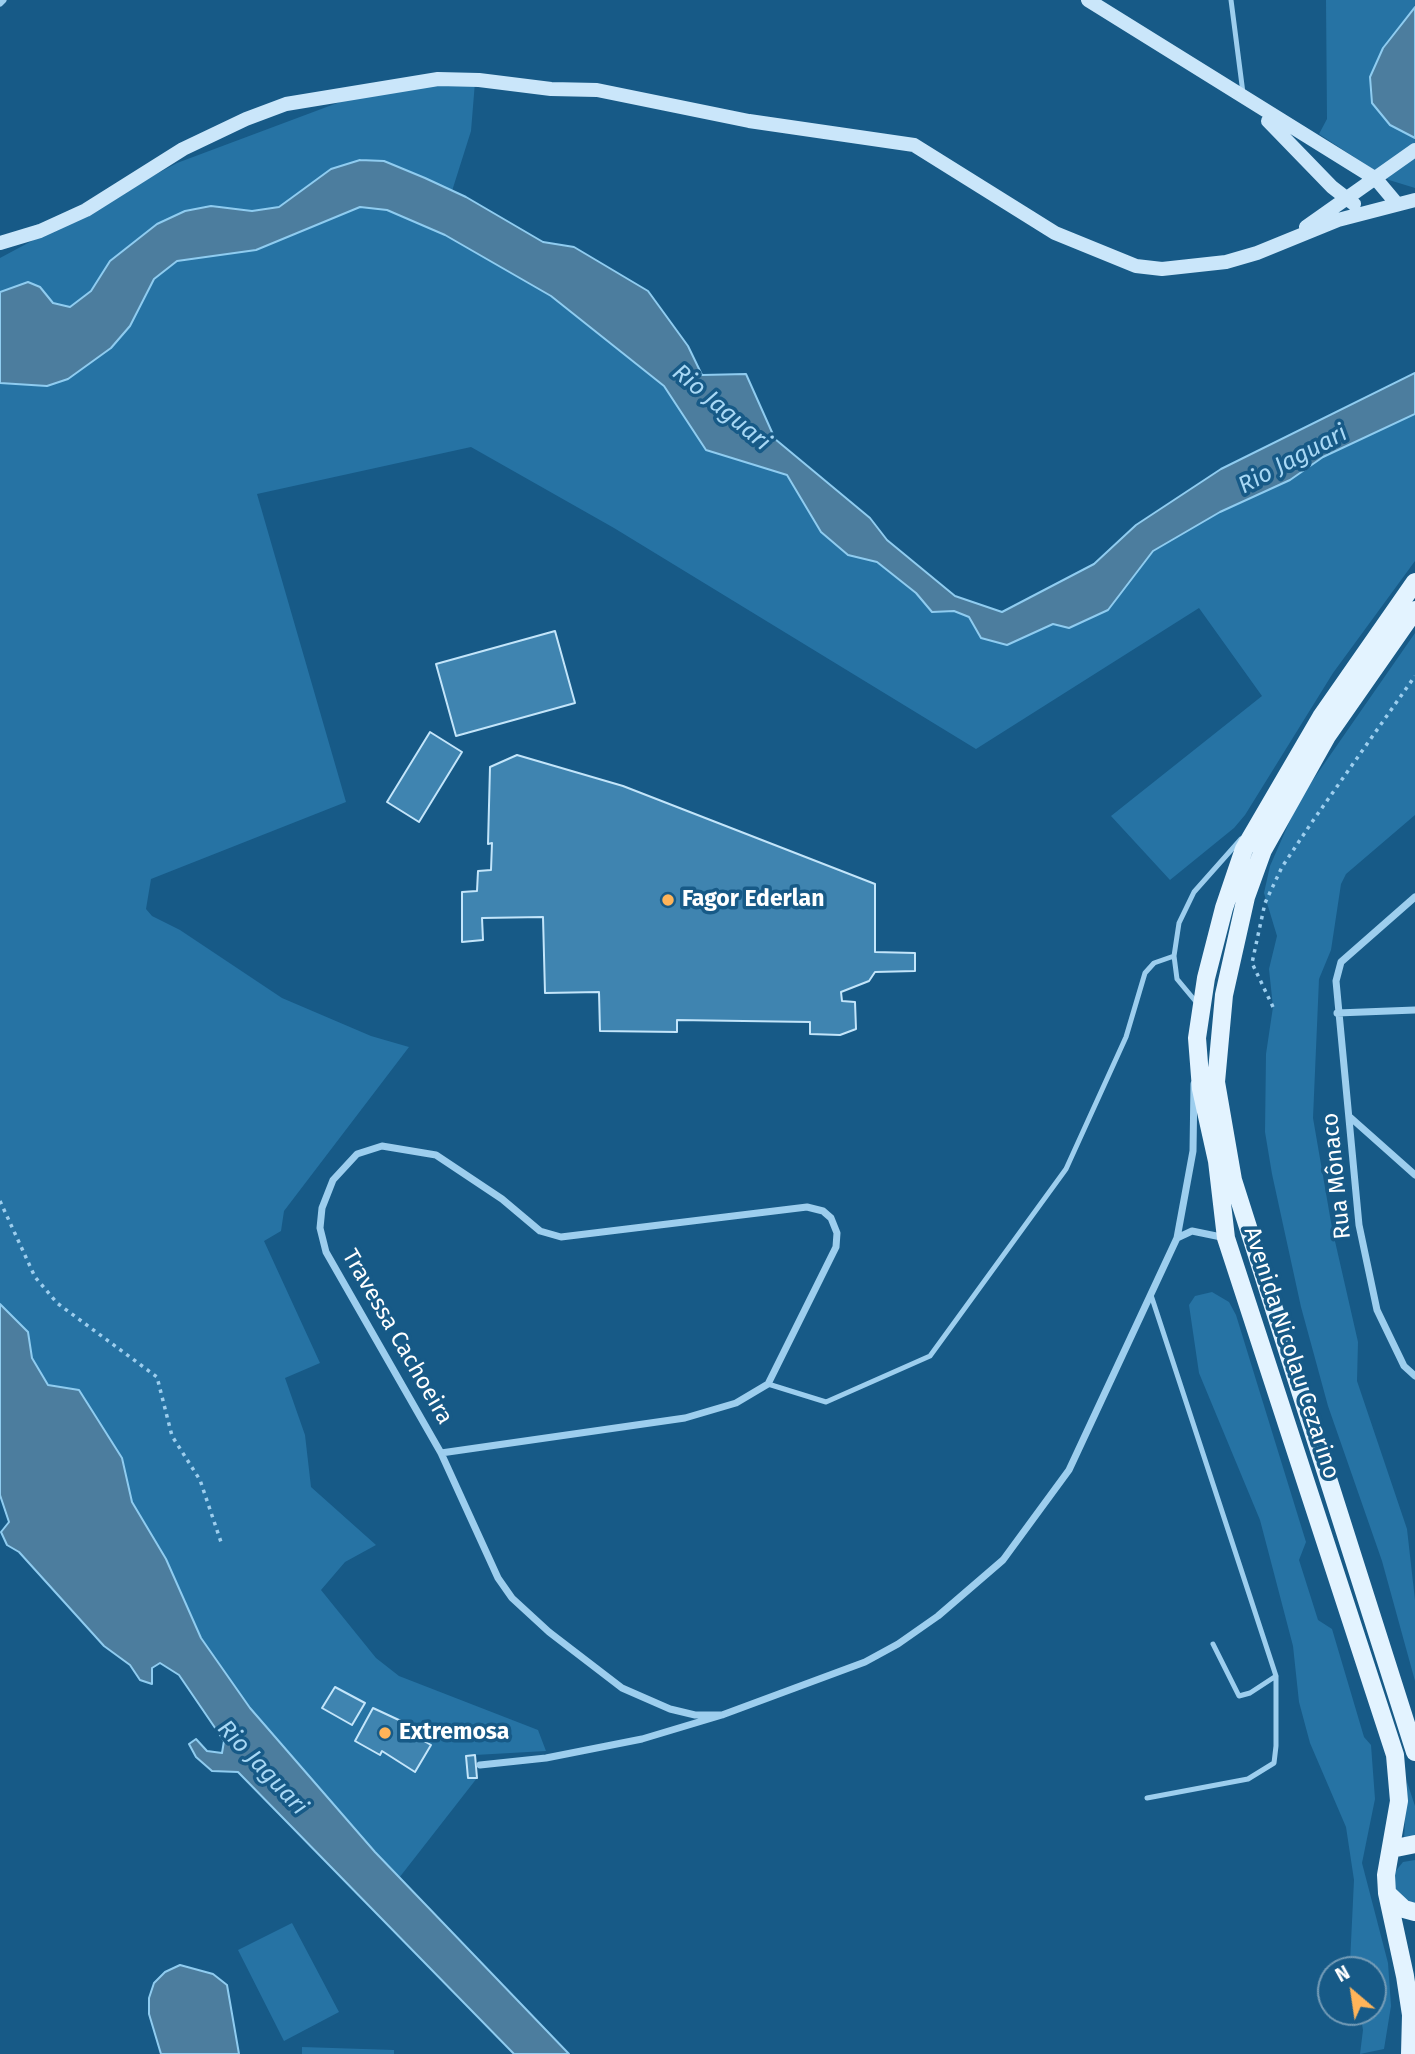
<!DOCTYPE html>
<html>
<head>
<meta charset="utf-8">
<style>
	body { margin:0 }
	#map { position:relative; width:1415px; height:2054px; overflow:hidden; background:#175a87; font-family:"Fira Sans",sans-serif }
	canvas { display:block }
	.north { position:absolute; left:1317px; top:1956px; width:70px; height:70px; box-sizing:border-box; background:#175a87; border:2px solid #749cb7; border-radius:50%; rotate:331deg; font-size:19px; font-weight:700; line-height:28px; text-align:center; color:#fff }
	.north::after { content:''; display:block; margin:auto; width:24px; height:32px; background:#ffb459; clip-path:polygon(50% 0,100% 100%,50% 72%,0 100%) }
</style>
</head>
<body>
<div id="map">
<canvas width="1415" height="2054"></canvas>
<div class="north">N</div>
</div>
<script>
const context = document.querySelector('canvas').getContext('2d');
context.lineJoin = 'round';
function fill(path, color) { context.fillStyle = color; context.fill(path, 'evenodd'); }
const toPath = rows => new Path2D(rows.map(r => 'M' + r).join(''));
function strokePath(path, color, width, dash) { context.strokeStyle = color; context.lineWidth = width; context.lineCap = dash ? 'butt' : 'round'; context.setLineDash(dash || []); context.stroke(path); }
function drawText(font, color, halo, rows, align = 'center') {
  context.font = font + ' "Fira Sans",sans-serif'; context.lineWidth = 7; context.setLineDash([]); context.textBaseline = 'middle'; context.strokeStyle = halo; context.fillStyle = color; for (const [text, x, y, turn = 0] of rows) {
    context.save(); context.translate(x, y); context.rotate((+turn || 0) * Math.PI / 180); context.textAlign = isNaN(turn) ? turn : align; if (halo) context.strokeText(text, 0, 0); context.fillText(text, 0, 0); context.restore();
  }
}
fill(toPath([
	[1326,0,1415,0,1415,7,1383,48,1390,125,1415,138,1415,188,1389,180,1319,134,1327,119],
	[475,82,471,131,452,191,384,161,331,169,279,207,252,211,211,206,110,261,91,291,70,307,53,303,40,287,28,282,0,292,0,258,177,163,356,96,393,88],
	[360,207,387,210,445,235,551,296,664,386,706,450,787,475,821,532,848,555,877,562,916,593,932,612,954,611,969,617,981,638,1007,645,1053,624,1107,610,1153,551,1220,512,1290,480,1323,457,1415,414,1415,561,1333,673,1245,815,1234,828,1170,880,1111,816,1262,696,1199,608,976,749,614,528,471,447,257,494,346,802,151,879,146,909,152,916,180,930,282,998,371,1036,409,1047,284,1211,281,1231,264,1241,320,1363,285,1378,305,1435,311,1487,376,1545,345,1562,321,1590,376,1658,399,1676,538,1730,546,1751,475,1755,477,1778,399,1878,250,1708,201,1638,166,1559,132,1502,122,1458,48,1385,32,1358,28,1332,0,1304,0,383,47,386,68,379,111,348,130,326,154,279,177,261,256,250],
	[1415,633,1415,815,1346,874,1341,884,1331,950,1319,979,1313,1118,1332,1228,1358,1342,1357,1381,1407,1529,1415,1600,1415,1681,1382,1561,1328,1406,1301,1307,1272,1174,1265,1132,1266,1054,1273,1007,1269,969,1277,936,1264,893,1270,866,1299,800],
	[1212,1292,1229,1302,1236,1315,1306,1542,1299,1560,1318,1620,1332,1629,1364,1737,1371,1745,1375,1799,1362,1863,1388,1963,1391,2006,1384,2049,1360,2054,1363,2030,1360,2012,1373,2012,1373,1970,1352,1970,1350,1963,1354,1880,1346,1827,1310,1743,1299,1702,1293,1646,1260,1520,1199,1373,1189,1305,1195,1296],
	[1407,1782,1415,1806,1415,1836,1404,1840],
	[1415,1860,1415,1909,1402,1905,1390,1878,1403,1862],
	[292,1923,339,2012,284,2041,238,1950],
	[302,2047,394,2050,394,2054,302,2054]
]), '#2673a4');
const water = toPath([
	[1415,7,1415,138,1390,125,1372,103,1370,77,1383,48,1415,7],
	[360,160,384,161,425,178,466,197,543,242,574,247,648,291,688,346,702,375,746,374,775,439,870,518,887,540,955,596,1002,612,1094,564,1136,525,1221,469,1415,373,1415,414,1323,457,1290,480,1220,512,1153,551,1108,610,1069,628,1053,624,1007,645,981,638,969,617,954,611,932,612,916,593,877,562,848,555,821,532,787,475,706,450,664,386,551,296,445,235,387,210,360,207,256,250,177,261,154,279,130,326,111,348,68,379,47,386,0,383,0,292,28,282,40,287,53,303,70,307,91,291,110,261,157,224,185,211,211,206,252,211,279,207,331,169,360,160],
	[0,1304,28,1332,32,1358,48,1385,79,1390,122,1458,132,1502,166,1559,201,1638,250,1708,375,1852,569,2054,514,2054,238,1772,212,1771,196,1757,189,1744,196,1739,207,1751,222,1753,224,1741,179,1675,160,1663,152,1668,152,1684,140,1680,130,1665,104,1646,19,1552,7,1545,1,1532,9,1522,0,1495,0,1304],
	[180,1965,213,1974,227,1985,239,2054,161,2054,149,2014,149,1998,154,1983,165,1972,180,1965]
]);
fill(water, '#4c7d9e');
strokePath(water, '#8fccf0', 2);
const building = toPath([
	[555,631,575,703,456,736,436,664,555,631],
	[430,732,462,752,419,822,387,802,430,732],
	[517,755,623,786,875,884,875,952,915,953,915,971,875,972,869,981,841,992,842,1001,855,1002,856,1029,840,1035,810,1034,810,1022,677,1020,677,1032,600,1031,599,992,545,993,543,917,482,918,483,940,462,942,462,892,477,891,478,871,491,870,492,843,488,844,490,767,517,755],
	[335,1687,365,1703,352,1725,322,1708,335,1687],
	[373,1708,401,1721,398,1726,431,1745,415,1772,382,1751,380,1755,355,1741,373,1708],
	[475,1755,477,1778,468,1778,466,1756,475,1755]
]);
fill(building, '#3f84b0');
strokePath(building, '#c3e5fa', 2);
strokePath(toPath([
	[1273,1007,1252,963,1265,903,1282,867,1312,822,1415,676],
	[0,1201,35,1277,57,1303,157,1377,172,1436,200,1480,222,1545]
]), '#9dceee', 3.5, [3.5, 5]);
strokePath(toPath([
	[1231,0,1243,93],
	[1197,1003,1177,979,1174,956,1179,923,1194,892,1241,839],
	[768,1384,826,1402,930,1356,1066,1169,1126,1037,1145,973,1154,963,1174,956],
	[1213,1644,1239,1696,1250,1693,1276,1676],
	[1147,1798,1248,1779,1274,1763,1276,1746,1276,1676,1151,1295]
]), '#9dceee', 5);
strokePath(toPath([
	[0,3,3,0],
	[1415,897,1341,962,1336,981,1359,1225,1377,1310,1404,1366,1415,1376],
	[1337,1013,1415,1010],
	[1351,1118,1415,1175],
	[1177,1238,1192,1231,1226,1238],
	[441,1453,685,1418,736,1403,768,1384,836,1247,837,1233,831,1218,823,1211,807,1207,561,1237,540,1231,502,1199,436,1155,382,1146,357,1154,333,1180,322,1208,320,1228,326,1252,441,1453,498,1578,512,1598,549,1632,622,1688,670,1709,695,1715,722,1715],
	[480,1765,546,1758,642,1739,722,1715,865,1662,898,1644,938,1616,1003,1560,1069,1470,1177,1238,1193,1151,1194,1084]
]), '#9dceee', 7);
strokePath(toPath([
	[1088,0,1376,179,1397,204],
	[1268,121,1332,187,1354,204],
	[1306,227,1415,150],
	[0,243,40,231,86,210,183,149,246,119,286,104,438,79,479,80,551,89,597,90,749,121,914,145,1055,233,1136,266,1162,269,1226,262,1257,253,1338,220,1415,200]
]), '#cae6fa', 14);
strokePath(toPath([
	[1415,610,1327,736,1263,850,1246,897,1224,995,1216,1082,1233,1180,1415,1752],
	[1391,1849,1415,1844],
	[1387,1893,1404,1909,1415,1912],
	[1410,2054,1411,2015,1405,1976,1387,1893,1386,1875,1399,1801,1395,1755,1226,1238,1217,1161,1201,1089,1197,1038,1206,978,1224,908,1244,849,1321,717,1415,582]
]), '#e3f3ff', 18);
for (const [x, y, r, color] of [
	[668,900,7,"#ffb459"],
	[385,1733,7,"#ffb459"]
]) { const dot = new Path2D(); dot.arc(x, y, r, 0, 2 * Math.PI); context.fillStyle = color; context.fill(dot); strokePath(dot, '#175a87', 2.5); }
drawText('bold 23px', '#fff', '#175a87', [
	["Fagor Ederlan",682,900],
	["Extremosa",399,1733]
], 'left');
drawText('23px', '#fff', '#175a87', [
	["Rua Mônaco",1337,1176,-96],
	["Travessa Cachoeira",397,1337,60],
	["Avenida Nicolau Cezarino",1291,1353,72]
]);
drawText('italic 24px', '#a8d8f5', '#175a87', [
	["Rio Jaguari",721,408,40],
	["Rio Jaguari",1293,460,-28],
	["Rio Jaguari",262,1768,47]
]);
</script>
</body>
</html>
